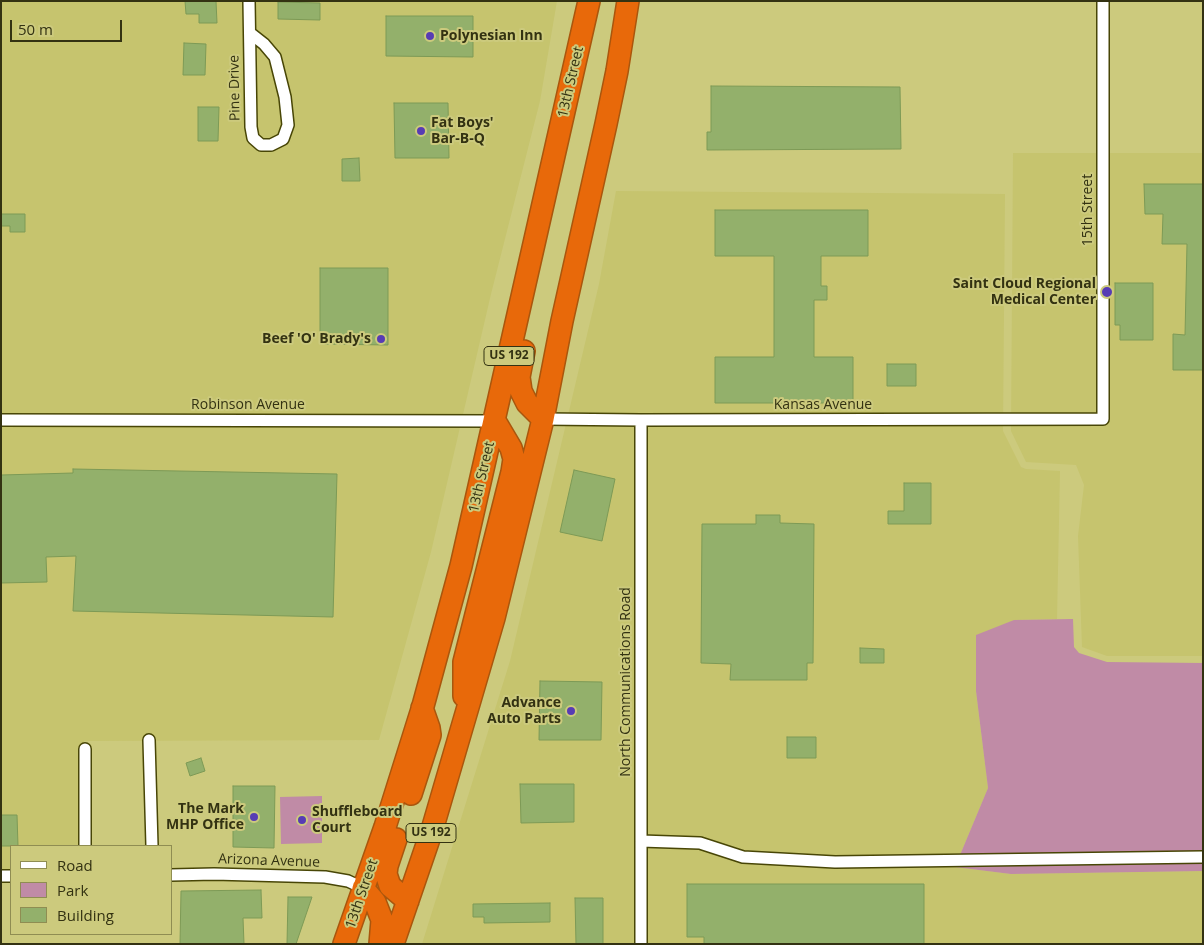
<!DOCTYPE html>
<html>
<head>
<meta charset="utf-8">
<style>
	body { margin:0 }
	#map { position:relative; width:1204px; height:945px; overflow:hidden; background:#ccca7d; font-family:"Open Sans",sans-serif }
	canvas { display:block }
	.frame { position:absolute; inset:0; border:2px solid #333212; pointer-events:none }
	.legend { position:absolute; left:10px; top:845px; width:162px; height:90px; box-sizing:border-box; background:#ccca7d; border:1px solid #8f8d52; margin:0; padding:6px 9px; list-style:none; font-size:15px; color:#333212 }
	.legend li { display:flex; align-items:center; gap:10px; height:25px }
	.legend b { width:25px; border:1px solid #8f8d52 }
	.scale { position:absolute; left:10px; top:20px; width:112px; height:22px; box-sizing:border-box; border:2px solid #333212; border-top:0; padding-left:6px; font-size:15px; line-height:18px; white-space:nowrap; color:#333212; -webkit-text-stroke:4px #ccca7d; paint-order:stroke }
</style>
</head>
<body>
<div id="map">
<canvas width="1204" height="945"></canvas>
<div class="frame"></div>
<ul class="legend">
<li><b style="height:6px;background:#fff"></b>Road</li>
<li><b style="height:14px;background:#c08ba6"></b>Park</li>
<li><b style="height:14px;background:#93b06b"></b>Building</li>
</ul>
<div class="scale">50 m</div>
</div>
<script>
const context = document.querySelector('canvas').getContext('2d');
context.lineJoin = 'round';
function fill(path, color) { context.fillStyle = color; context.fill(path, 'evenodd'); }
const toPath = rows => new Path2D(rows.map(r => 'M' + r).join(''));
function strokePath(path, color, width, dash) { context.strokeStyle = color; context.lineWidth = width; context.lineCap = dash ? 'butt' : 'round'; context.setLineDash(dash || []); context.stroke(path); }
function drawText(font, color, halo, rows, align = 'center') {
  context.font = font + ' "Open Sans",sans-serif'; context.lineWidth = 4; context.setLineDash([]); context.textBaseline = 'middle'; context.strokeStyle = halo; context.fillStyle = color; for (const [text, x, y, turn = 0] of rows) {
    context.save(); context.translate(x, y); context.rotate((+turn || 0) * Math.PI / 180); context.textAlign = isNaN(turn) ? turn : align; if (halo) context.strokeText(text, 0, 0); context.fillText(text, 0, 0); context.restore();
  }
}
fill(toPath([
	[1,1,557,1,540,101,491,294,431,552,379,740,84,741,82,846,11,846,11,871,1,871],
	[1013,153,1203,153,1203,656,1107,656,1082,647,1078,536,1084,485,1076,465,1026,462,1011,431],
	[616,191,1005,194,1003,431,1021,467,1026,469,1060,471,1057,619,1014,620,976,691,988,788,955,867,1011,874,1203,871,1203,944,422,944,510,661,599,284]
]), '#c6c46e');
fill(toPath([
	[1073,619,1074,647,1079,653,1107,662,1203,663,1203,871,1011,874,955,867,988,788,976,691,976,635,1014,620],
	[322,796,322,843,281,844,280,797]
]), '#c08ba6');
const building = toPath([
	[185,1,216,1,217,23,199,23,199,14,186,14,185,1],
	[278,2,320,3,320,20,278,19,278,2],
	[386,16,473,16,473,57,386,56,386,16],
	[184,43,206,44,205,75,183,75,184,43],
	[711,86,900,87,901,149,707,150,707,132,711,132,711,86],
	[394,103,448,103,449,158,395,158,394,103],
	[198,107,219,107,218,141,198,141,198,107],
	[359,158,360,181,342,181,342,159,359,158],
	[1144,184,1203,184,1203,370,1173,370,1173,334,1185,335,1187,244,1162,244,1163,214,1145,214,1144,184],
	[715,210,868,210,868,256,821,256,821,286,827,286,827,300,814,300,814,357,853,357,853,403,715,403,715,357,774,357,774,256,715,256,715,210],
	[1,214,25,214,25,232,10,232,10,226,1,226,1,214],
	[320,268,388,268,388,345,320,344,320,268],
	[1115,283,1153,283,1153,340,1120,340,1120,325,1115,325,1115,283],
	[887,364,916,364,916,386,887,386,887,364],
	[73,469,337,474,333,617,73,611,76,556,46,557,47,582,1,583,1,475,73,473,73,469],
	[574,470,615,479,602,541,560,532,574,470],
	[904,483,931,483,931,524,888,524,888,511,904,511,904,483],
	[756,515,780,515,780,523,814,524,813,663,807,663,807,680,730,680,731,664,701,663,702,524,756,524,756,515],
	[860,648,884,649,884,663,860,663,860,648],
	[540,681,602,682,601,740,539,740,540,681],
	[787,737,816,737,816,758,787,758,787,737],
	[201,758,205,771,190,776,186,763,201,758],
	[520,784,574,784,574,822,521,823,520,784],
	[233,786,275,786,274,848,233,847,233,786],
	[1,815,17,815,18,846,1,846,1,815],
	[687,884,924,884,924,944,704,944,704,937,687,937,687,884],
	[261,890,262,918,243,918,244,944,180,944,181,891,261,890],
	[288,897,312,897,296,944,287,944,288,897],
	[575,898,603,898,603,944,576,944,575,898],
	[550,903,550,922,484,923,484,917,473,917,473,904,550,903]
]);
fill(building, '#93b06b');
strokePath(building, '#7d9a56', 1);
const street = toPath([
	[249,1,251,127,253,138,261,145,271,145,283,139,288,125,285,97,275,57,264,44,250,33],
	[543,419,641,420,1103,419,1103,1],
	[1,420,495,421],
	[149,740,152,846],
	[85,749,85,846],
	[641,841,700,843,743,857,835,862,1203,857],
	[171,875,214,874,325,877,348,881,363,888],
	[1,876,11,876],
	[641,944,641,420]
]);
const highway = toPath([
	[524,351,519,377,521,391,527,403,543,419],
	[464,696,464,662,512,472,514,459,511,448,495,421],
	[411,794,430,735,429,728,422,708],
	[396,839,387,866,386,874,390,886,408,901],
	[363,888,375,902,382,920,380,944],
	[344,944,385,827,423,706,461,566,589,1],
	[393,944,432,830,494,618,543,419,562,321,606,124,617,71,628,1]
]);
strokePath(street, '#484606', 14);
strokePath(highway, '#a9560d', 24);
strokePath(street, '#fff', 11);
strokePath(highway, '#e8690a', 21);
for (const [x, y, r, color] of [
	[430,36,5,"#573cb4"],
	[421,131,5,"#573cb4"],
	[1107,292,6,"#573cb4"],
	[381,339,5,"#573cb4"],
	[571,711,5,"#573cb4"],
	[254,817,5,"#573cb4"],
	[302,820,5,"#573cb4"]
]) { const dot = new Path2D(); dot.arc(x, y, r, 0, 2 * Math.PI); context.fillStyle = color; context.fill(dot); strokePath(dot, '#ccca7d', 2); }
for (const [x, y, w] of [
	[509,356,50],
	[431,833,50]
]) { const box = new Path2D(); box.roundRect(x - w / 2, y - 9.5, w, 19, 4); context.fillStyle = '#ccca7d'; context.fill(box); strokePath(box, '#333212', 1); }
drawText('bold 12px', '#333212', null, [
	["US 192",509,356],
	["US 192",431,833]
]);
drawText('bold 14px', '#333212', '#ccca7d', [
	["Polynesian Inn",440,36,"left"],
	["Fat Boys'",431,123,"left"],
	["Bar-B-Q",431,139,"left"],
	["Saint Cloud Regional",1096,284],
	["Medical Center",1096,300],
	["Beef 'O' Brady's",371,339],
	["Advance",561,703],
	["Auto Parts",561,719],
	["The Mark",244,809],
	["MHP Office",244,825],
	["Shuffleboard",312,812,"left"],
	["Court",312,828,"left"]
], 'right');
drawText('14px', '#333212', '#ccca7d', [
	["13th Street",571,82,-77],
	["Pine Drive",235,88,-91],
	["15th Street",1088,210,-90],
	["Robinson Avenue",248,405],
	["Kansas Avenue",823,405],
	["13th Street",482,477,-77],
	["North Communications Road",626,682,-90],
	["Arizona Avenue",269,861,2],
	["13th Street",362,894,-71]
]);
</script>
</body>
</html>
